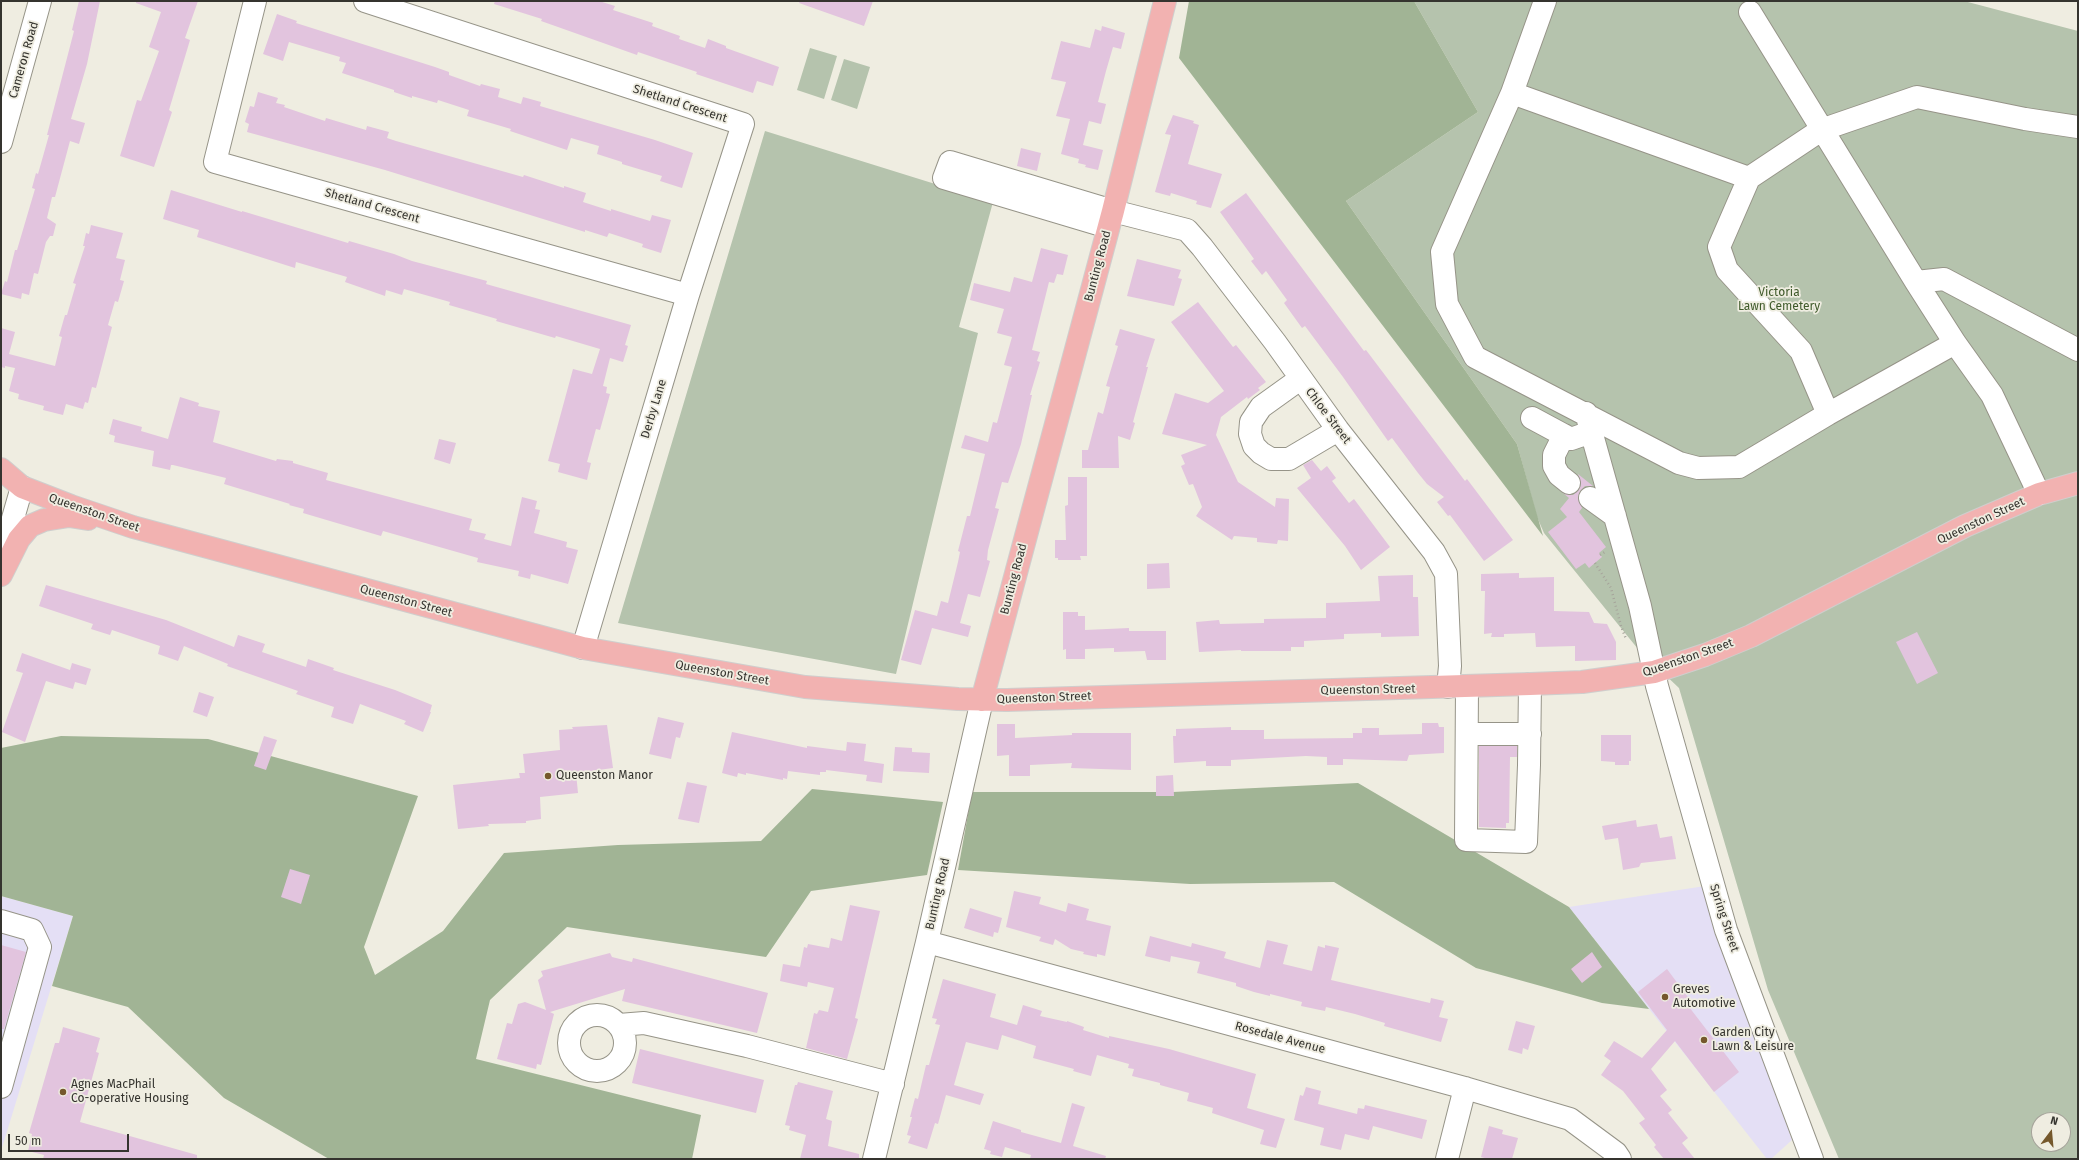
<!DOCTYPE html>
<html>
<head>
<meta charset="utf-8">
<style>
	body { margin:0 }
	#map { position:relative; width:2079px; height:1160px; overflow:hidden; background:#efede1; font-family:"Fira Sans",sans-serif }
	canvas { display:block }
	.frame { position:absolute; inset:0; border:2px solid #35342f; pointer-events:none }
	.north { position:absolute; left:2031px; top:1112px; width:40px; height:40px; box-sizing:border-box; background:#efede1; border:1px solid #a5a39a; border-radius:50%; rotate:16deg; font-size:11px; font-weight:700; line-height:16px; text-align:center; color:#35342f }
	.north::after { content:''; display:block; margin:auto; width:14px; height:18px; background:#75582c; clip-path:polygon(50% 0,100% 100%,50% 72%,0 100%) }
	.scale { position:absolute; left:8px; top:1134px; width:121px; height:18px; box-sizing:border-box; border:2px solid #35342f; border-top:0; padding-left:5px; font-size:12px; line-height:14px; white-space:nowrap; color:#35342f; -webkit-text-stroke:3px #efede1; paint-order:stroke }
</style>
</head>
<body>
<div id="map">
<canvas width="2079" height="1160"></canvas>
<div class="frame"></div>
<div class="north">N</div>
<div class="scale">50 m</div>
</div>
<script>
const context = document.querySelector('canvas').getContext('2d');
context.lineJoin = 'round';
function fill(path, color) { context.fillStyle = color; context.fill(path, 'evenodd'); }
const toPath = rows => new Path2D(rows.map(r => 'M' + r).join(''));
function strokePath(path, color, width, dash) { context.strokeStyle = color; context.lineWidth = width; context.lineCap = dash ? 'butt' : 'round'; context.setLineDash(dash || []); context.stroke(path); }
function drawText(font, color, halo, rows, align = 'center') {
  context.font = font + ' "Fira Sans",sans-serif'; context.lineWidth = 3.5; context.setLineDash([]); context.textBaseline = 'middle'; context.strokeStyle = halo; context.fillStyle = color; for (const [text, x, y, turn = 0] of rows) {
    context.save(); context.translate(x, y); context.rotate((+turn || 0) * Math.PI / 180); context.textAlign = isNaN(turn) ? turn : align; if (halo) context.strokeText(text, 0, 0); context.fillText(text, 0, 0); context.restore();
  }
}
fill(toPath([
	[1705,886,1792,1140,1771,1159,1767,1159,1569,907],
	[1,896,73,916,1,1151]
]), '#e4dff5');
fill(toPath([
	[1414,1,1964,1,2078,31,2078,1159,1839,1159,1768,990,1679,688,1638,649,1544,533,1537,517,1517,444,1346,201,1478,112],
	[2039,1120,2063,1120,2063,1144,2039,1144],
	[810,48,837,56,824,99,797,90],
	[844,59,870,67,857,109,831,100],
	[765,131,993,202,959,327,978,333,896,674,618,623]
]), '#b5c3ad');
fill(toPath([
	[1189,1,1414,1,1478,112,1346,201,1517,444,1543,536,1179,58],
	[61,736,208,739,418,796,364,947,375,975,443,931,504,853,618,845,761,841,812,789,943,802,927,875,811,891,766,957,567,927,490,1000,476,1059,701,1115,692,1159,329,1159,224,1098,128,1007,52,986,73,916,1,896,1,748],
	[1358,783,1569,907,1649,1009,1602,1003,1476,968,1334,882,1190,884,958,870,972,792,1173,792]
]), '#a1b495');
fill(toPath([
	[79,1,100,1,87,64,71,119,85,123,79,144,70,141,55,197,52,197,47,218,56,224,53,236,50,236,46,242,38,274,34,273,29,295,22,293,21,299,1,294,5,281,7,282,15,250,17,250,35,189,32,188,36,173,38,174,49,135,47,135,74,31,72,30],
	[136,1,198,1,185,38,190,40,169,110,172,112,154,167,120,156,137,100,141,101,159,51,149,47,161,12,136,3],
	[495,1,599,1,615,6,613,10,653,23,652,26,680,36,679,39,705,48,708,39,726,46,726,48,779,67,773,86,757,81,753,93,696,74,697,72,638,52,637,55,541,21,542,19,494,4],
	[800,1,873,1,864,26,799,3],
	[277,14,297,21,296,23,435,67,449,72,449,75,480,86,481,84,500,89,498,97,521,104,523,97,541,102,540,106,655,140,693,153,682,188,660,181,662,176,622,164,622,162,597,154,599,146,571,138,567,150,510,131,511,129,467,116,469,110,438,100,437,103,412,96,412,98,394,92,394,90,342,73,346,63,339,61,340,57,289,42,283,61,263,54],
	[1102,26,1125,33,1121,49,1113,47,1106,71,1098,102,1106,104,1101,124,1089,121,1083,145,1103,150,1098,170,1085,167,1086,165,1078,163,1079,159,1061,154,1070,119,1056,116,1066,82,1051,79,1061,41,1090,48,1095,29,1101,31],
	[258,92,278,98,276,103,285,105,284,107,325,121,326,118,366,130,367,126,389,132,387,138,396,141,523,177,524,175,564,188,564,186,586,193,583,202,611,211,611,209,650,221,652,215,671,220,661,253,642,247,643,244,609,233,607,237,585,230,585,232,385,170,247,132,249,124,245,122,250,106,254,107],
	[1173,115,1194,121,1193,123,1199,125,1188,164,1222,174,1211,208,1196,204,1197,201,1171,193,1170,196,1155,192,1171,135,1165,134],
	[1021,148,1041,153,1037,171,1017,166],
	[171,190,242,212,242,211,348,243,349,241,394,254,412,261,487,281,486,284,631,325,625,345,628,346,623,362,610,358,603,386,607,387,606,393,610,394,600,430,596,429,587,462,591,463,587,480,558,472,560,464,548,461,573,369,592,374,600,349,556,336,555,338,496,321,497,319,449,305,450,302,404,289,402,295,386,290,385,296,345,282,347,277,296,262,295,268,197,237,199,230,163,219],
	[1246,193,1364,351,1366,350,1465,481,1467,479,1513,540,1484,561,1450,515,1448,516,1437,502,1444,497,1427,484,1418,473,1392,438,1388,441,1343,377,1305,326,1302,328,1284,303,1287,300,1266,271,1262,275,1251,261,1254,259,1220,212],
	[91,225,123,233,116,258,125,260,120,280,124,281,118,302,115,301,108,325,112,327,96,388,92,387,88,403,85,402,83,409,66,404,63,415,43,410,44,406,18,399,19,394,9,391,15,368,5,366,5,368,1,367,1,328,15,332,9,354,55,366,62,337,59,336,65,315,67,315,76,284,73,283,85,246,83,246,86,233,89,234],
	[1041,248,1068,255,1063,275,1057,274,1054,283,1049,282,1032,350,1040,352,1037,361,1040,362,1030,395,1032,395,1021,444,1008,483,1002,482,995,508,999,509,988,550,987,560,990,561,980,597,968,594,960,623,971,626,968,637,932,628,921,665,901,660,915,610,937,616,941,601,948,603,958,562,960,552,958,551,967,516,970,516,985,454,961,448,965,435,988,442,993,422,997,423,1012,367,1004,365,1012,337,997,333,1004,309,970,300,974,283,1010,292,1014,277,1032,282],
	[1137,259,1181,270,1178,278,1182,279,1174,306,1127,296],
	[1198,302,1233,347,1236,345,1266,382,1258,388,1260,390,1248,399,1247,397,1221,417,1216,435,1238,482,1275,507,1276,498,1289,499,1288,541,1278,540,1277,544,1257,542,1257,538,1234,536,1232,540,1196,516,1202,507,1193,484,1189,485,1181,466,1185,464,1181,455,1207,445,1162,434,1175,393,1208,403,1224,391,1171,322],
	[1120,329,1155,339,1146,367,1148,367,1133,422,1135,423,1130,440,1118,436,1119,468,1082,468,1082,450,1088,450,1098,412,1103,414,1110,387,1106,386,1118,346,1115,345],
	[180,397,199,403,198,406,220,411,213,442,276,461,277,459,293,461,293,463,328,473,326,480,472,519,469,530,486,534,484,539,511,546,522,497,537,501,535,509,540,510,534,533,567,542,566,547,578,550,568,584,531,574,530,579,518,576,519,571,477,562,478,558,383,531,381,536,330,521,303,513,304,509,289,505,290,504,224,484,226,478,173,465,171,465,170,470,152,466,154,451,114,442,115,436,109,434,113,419,142,427,141,431,168,439],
	[439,439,456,443,450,464,434,459],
	[1312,460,1321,471,1327,466,1336,478,1332,481,1349,503,1354,499,1390,547,1361,570,1345,546,1297,488,1311,478,1303,465],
	[1578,474,1593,486,1585,486,1580,491,1578,497,1582,508,1579,512,1606,547,1599,553,1602,557,1589,568,1585,563,1576,569,1548,532,1567,517,1560,509,1569,498,1563,493,1573,495,1579,490,1581,484],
	[1068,477,1087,477,1087,556,1080,556,1081,560,1058,560,1058,558,1055,558,1055,540,1066,540,1065,506,1068,505],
	[1169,563,1170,588,1147,589,1147,564],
	[1519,573,1519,578,1554,577,1554,611,1589,612,1594,623,1607,624,1616,642,1616,660,1575,661,1575,646,1536,647,1535,633,1504,634,1504,637,1491,637,1492,633,1484,634,1485,591,1481,591,1481,574],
	[1413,575,1413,597,1418,597,1419,636,1381,637,1381,633,1344,634,1344,639,1304,641,1304,647,1291,647,1291,651,1241,651,1241,650,1199,652,1196,622,1219,620,1220,624,1264,623,1264,619,1326,618,1326,603,1380,601,1378,576],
	[46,585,166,620,234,647,238,635,265,644,262,652,306,667,308,659,334,668,333,670,395,690,432,705,430,712,431,712,423,732,404,724,406,721,360,704,353,724,331,717,334,707,296,694,298,691,227,666,228,664,184,646,178,661,158,654,160,646,112,630,110,635,91,629,93,624,39,606],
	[1063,612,1078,612,1078,616,1085,616,1085,630,1129,628,1129,631,1166,631,1166,660,1147,660,1145,651,1114,652,1114,648,1085,649,1085,659,1066,659,1066,649,1063,650],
	[1917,632,1938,673,1917,684,1896,642],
	[22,653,70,670,72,663,91,669,86,685,75,682,73,689,46,681,25,742,2,732,23,673,16,671],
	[199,692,214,697,207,717,193,712],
	[658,717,684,723,680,738,676,737,671,759,649,754],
	[1422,723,1438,723,1439,727,1444,727,1444,753,1409,755,1407,761,1343,759,1343,765,1327,765,1327,757,1306,756,1231,760,1231,766,1206,766,1206,761,1174,763,1173,736,1176,736,1176,729,1231,727,1231,730,1264,730,1264,739,1353,738,1353,733,1362,733,1362,728,1379,728,1379,735,1422,734],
	[997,724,1015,724,1015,738,1072,735,1072,733,1131,733,1131,770,1071,768,1072,763,1030,765,1030,776,1009,776,1009,755,997,756],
	[607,725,613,768,576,773,578,793,540,797,541,819,526,821,526,823,488,824,489,826,458,829,453,785,520,778,519,773,525,773,523,754,560,750,559,730,573,729,572,727],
	[732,732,807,748,807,746,846,751,847,742,866,744,864,761,884,764,882,783,866,781,867,775,826,770,826,772,820,772,820,775,788,771,787,779,783,778,783,780,746,773,746,775,738,773,737,777,722,773],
	[1601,735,1631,735,1631,761,1629,761,1629,765,1615,765,1615,762,1601,761],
	[264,736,277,740,266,770,254,766],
	[1479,746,1517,746,1517,757,1510,757,1509,823,1506,823,1506,828,1479,827],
	[895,747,912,748,912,752,930,753,929,773,893,771],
	[1173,775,1174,796,1156,796,1156,776],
	[687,782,707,786,699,823,678,819],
	[1636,820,1637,827,1657,824,1660,838,1672,836,1676,859,1641,863,1639,867,1623,870,1618,838,1605,840,1602,826],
	[290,869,310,875,301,904,281,897],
	[1014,891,1041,897,1039,904,1066,912,1068,903,1089,909,1086,920,1111,926,1105,956,1097,954,1097,957,1083,954,1084,952,1071,949,1055,939,1053,945,1039,941,1041,937,1006,927],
	[850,905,880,911,855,1018,858,1019,847,1059,806,1048,814,1013,817,1014,819,1010,828,1012,834,988,808,982,807,987,780,981,783,964,800,967,804,947,807,948,808,944,829,948,831,938,842,941],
	[970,908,1002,918,998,933,994,932,993,937,964,928],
	[1150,936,1191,947,1192,943,1226,952,1224,958,1260,968,1267,940,1288,945,1283,964,1312,971,1318,946,1325,948,1325,945,1339,948,1331,980,1430,1003,1431,998,1444,1001,1439,1017,1448,1019,1441,1042,1384,1026,1385,1023,1355,1014,1326,1007,1325,1011,1301,1006,1302,1002,1270,994,1270,996,1254,992,1236,986,1236,983,1197,973,1200,962,1171,956,1170,962,1145,956],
	[1,945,26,952,4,1029,1,1029],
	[1592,952,1602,967,1582,983,1571,969],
	[610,953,612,957,632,962,633,958,768,993,757,1033,622,1001,625,989,550,1012,554,1014,541,1065,537,1064,536,1069,497,1059,507,1023,512,1024,518,1004,525,1002,546,1010,538,980,543,976,541,971],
	[1667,969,1690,1000,1686,1003,1739,1072,1714,1092,1675,1041,1651,1069,1667,1090,1660,1096,1672,1110,1668,1113,1688,1138,1682,1143,1695,1159,1664,1159,1654,1147,1656,1145,1639,1123,1645,1119,1623,1091,1601,1075,1611,1061,1604,1056,1614,1041,1642,1058,1667,1030,1638,992],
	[943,979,996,994,990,1017,1017,1025,1023,1005,1042,1011,1040,1016,1067,1022,1067,1021,1084,1027,1083,1030,1109,1038,1109,1036,1169,1049,1256,1074,1247,1108,1285,1119,1276,1148,1260,1144,1264,1130,1212,1113,1213,1108,1187,1101,1189,1093,1160,1085,1160,1083,1132,1076,1134,1069,1128,1068,1129,1064,1097,1055,1091,1076,1073,1071,1074,1069,1033,1058,1036,1046,1002,1035,998,1050,966,1042,954,1085,984,1094,980,1105,946,1095,938,1124,935,1123,927,1149,908,1143,911,1136,907,1135,912,1117,910,1117,915,1098,918,1099,926,1065,929,1065,940,1025,935,1024,937,1019,932,1018],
	[1516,1021,1535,1026,1528,1050,1523,1048,1522,1054,1508,1050],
	[63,1027,100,1038,96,1052,99,1053,80,1122,197,1155,197,1159,43,1159,44,1155,28,1151,32,1134,29,1133,55,1043,59,1043],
	[640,1049,764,1080,756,1113,632,1083],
	[798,1082,833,1091,826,1119,832,1121,828,1146,859,1154,859,1159,800,1159,806,1135,789,1130,790,1126,785,1125,795,1085,797,1085],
	[1306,1087,1321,1091,1318,1104,1357,1114,1358,1108,1364,1109,1365,1105,1427,1120,1422,1139,1373,1126,1369,1140,1345,1134,1341,1150,1320,1145,1324,1128,1294,1120,1300,1095,1303,1096],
	[1072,1103,1085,1107,1073,1146,1106,1156,1105,1159,1030,1159,1031,1155,1005,1147,1002,1157,990,1154,991,1151,984,1149,993,1121,1021,1130,1021,1132,1061,1143],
	[1489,1126,1503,1130,1502,1134,1518,1138,1512,1159,1488,1159,1481,1157]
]), '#e2c4de');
const minor = toPath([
	[255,1,215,162,688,295],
	[365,1,743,124,688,295,583,648],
	[1545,1,1512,93,1442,252,1447,304,1475,357,1679,463,1698,468,1739,467,1828,414,1955,343],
	[1750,12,1916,282,1955,343,1992,395,2039,494],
	[1512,93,1749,178],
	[1,142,40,1],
	[1108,227,944,178,950,162,1113,211,1187,230,1202,247,1275,342,1338,430,1434,552,1446,574,1450,666,1448,687],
	[1916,282,1944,279,2078,350],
	[1300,379,1261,407,1251,422,1250,434,1254,446,1261,453,1271,459,1289,459,1338,430],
	[1586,413,1640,606,1657,686,1726,930,1812,1159],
	[1828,414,1801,351,1727,270,1719,247,1749,178,1821,130,1917,97,2025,119,2078,127],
	[1532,418,1571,439,1591,432],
	[1564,435,1554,455,1554,466,1559,475,1569,483],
	[1590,498,1615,516],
	[1,560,22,487],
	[1467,687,1466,840,1526,842,1529,765,1530,684],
	[1467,734,1530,734],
	[1,921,32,930,40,947,1,1087],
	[927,942,1465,1088,1570,1119,1616,1153,1620,1159],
	'569 1043a28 28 0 1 1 56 0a28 28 0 1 1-56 0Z',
	[619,1025,644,1023,747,1046,893,1084],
	[874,1159,927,942,982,700],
	[1447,1159,1465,1088]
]);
const major = toPath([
	[1,469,22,487,71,506,133,527,583,648,805,687,958,699,1007,700,1530,684,1582,682,1654,672,1705,655,1751,636,1965,526,2039,494,2078,483],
	[1,575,19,539,30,526,44,520,69,516,88,519],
	[982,700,1113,211,1165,1]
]);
strokePath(minor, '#969488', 24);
strokePath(major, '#cfcecd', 24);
strokePath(toPath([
	[1600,555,1605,552],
	[1595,563,1611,588,1621,626,1626,639]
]), '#a6a49b', 2.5, [1, 3]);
strokePath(minor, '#fff', 22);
strokePath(major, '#f2b2b1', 22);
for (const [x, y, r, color] of [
	[548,776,4,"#75582c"],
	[1665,997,4,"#75582c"],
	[1704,1040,4,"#75582c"],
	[63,1092,4,"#75582c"]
]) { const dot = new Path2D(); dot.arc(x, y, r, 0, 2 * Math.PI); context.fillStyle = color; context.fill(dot); strokePath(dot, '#efede1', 1.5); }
drawText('12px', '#35342f', '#efede1', [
	["Cameron Road",24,60,-74],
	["Shetland Crescent",680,104,18],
	["Shetland Crescent",372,206,16],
	["Bunting Road",1098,266,-75],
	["Derby Lane",654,409,-73],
	["Chloe Street",1328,416,53],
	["Queenston Street",94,513,19],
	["Queenston Street",1981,521,-25],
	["Bunting Road",1014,579,-75],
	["Queenston Street",406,601,15],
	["Queenston Street",1688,658,-19],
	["Queenston Street",722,673,10],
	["Queenston Street",1368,690,-1],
	["Queenston Street",1044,698,-2],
	["Bunting Road",938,894,-77],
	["Spring Street",1724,918,72],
	["Rosedale Avenue",1280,1038,15]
]);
drawText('12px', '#405b2c', '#efede1', [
	["Victoria",1779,293],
	["Lawn Cemetery",1779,307]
]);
drawText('12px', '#35342f', '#efede1', [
	["Queenston Manor",556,776],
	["Greves",1673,990],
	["Automotive",1673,1004],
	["Garden City",1712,1033],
	["Lawn & Leisure",1712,1047],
	["Agnes MacPhail",71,1085],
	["Co-operative Housing",71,1099]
], 'left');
</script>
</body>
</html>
